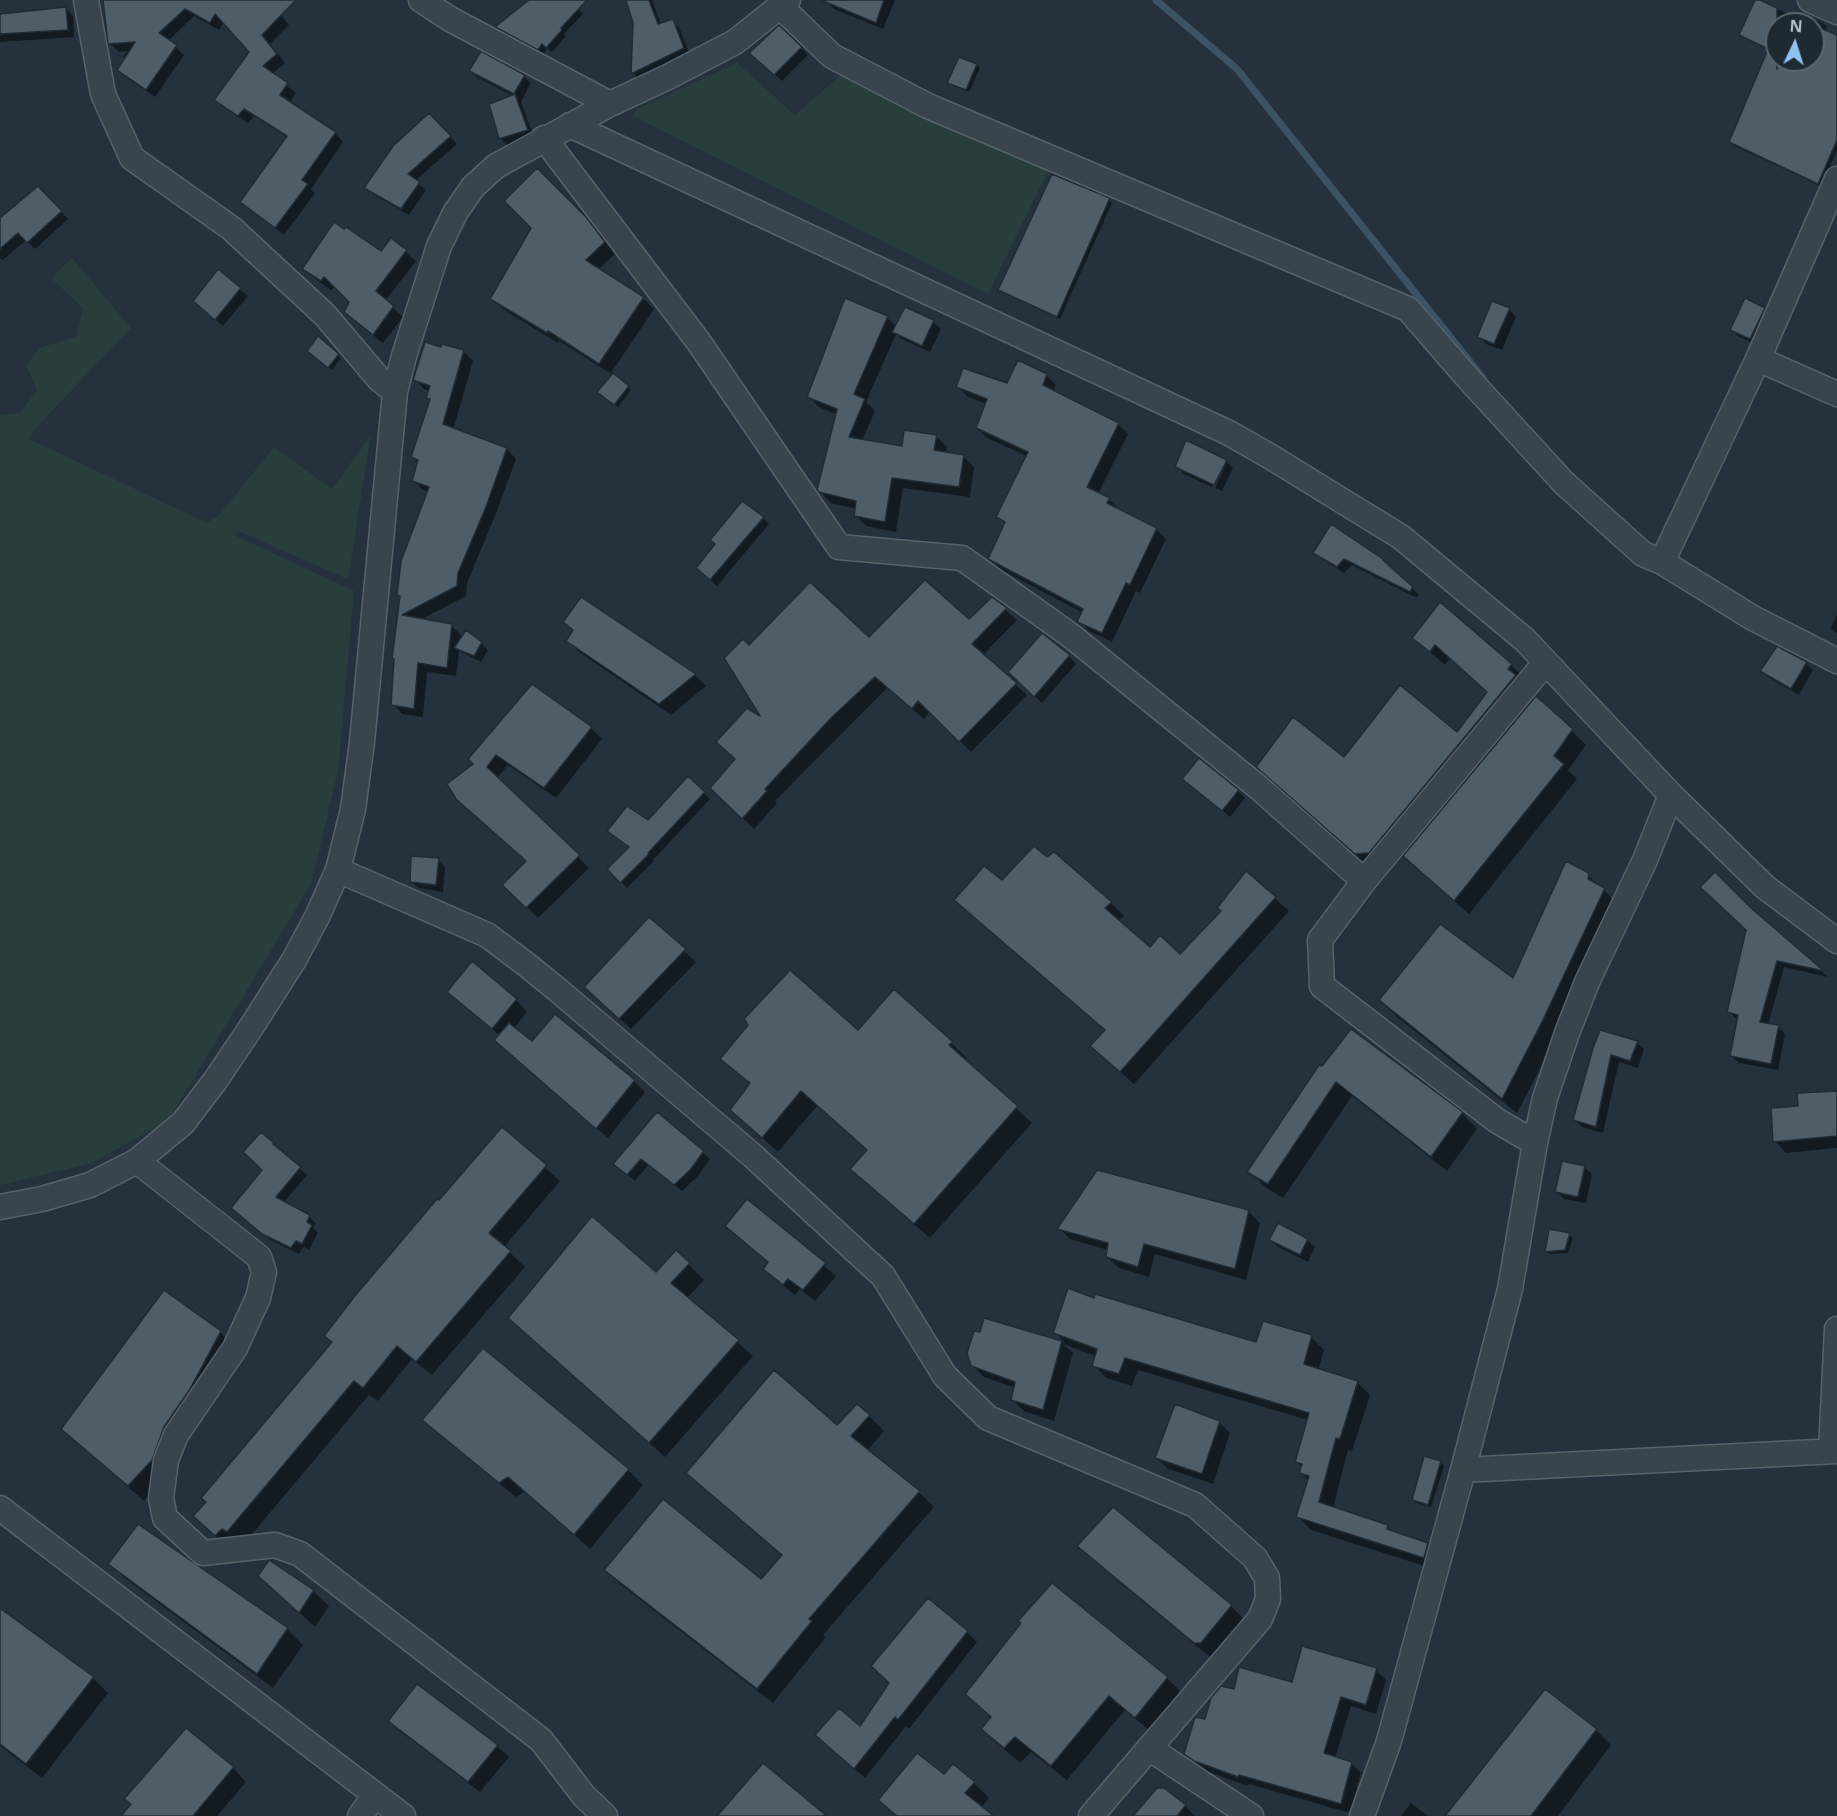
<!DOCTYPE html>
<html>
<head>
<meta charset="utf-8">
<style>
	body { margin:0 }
	#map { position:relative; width:1837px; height:1816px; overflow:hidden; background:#25323d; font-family:"Noto Sans",sans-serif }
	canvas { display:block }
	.north { position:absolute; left:1765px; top:12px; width:60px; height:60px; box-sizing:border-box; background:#1e2932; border:2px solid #5a656e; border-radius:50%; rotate:4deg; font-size:16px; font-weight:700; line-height:24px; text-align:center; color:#b5bfc8 }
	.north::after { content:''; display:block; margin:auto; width:21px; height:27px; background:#8fc2f3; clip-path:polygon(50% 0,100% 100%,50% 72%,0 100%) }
</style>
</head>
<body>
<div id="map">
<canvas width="1837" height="1816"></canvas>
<div class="north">N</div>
</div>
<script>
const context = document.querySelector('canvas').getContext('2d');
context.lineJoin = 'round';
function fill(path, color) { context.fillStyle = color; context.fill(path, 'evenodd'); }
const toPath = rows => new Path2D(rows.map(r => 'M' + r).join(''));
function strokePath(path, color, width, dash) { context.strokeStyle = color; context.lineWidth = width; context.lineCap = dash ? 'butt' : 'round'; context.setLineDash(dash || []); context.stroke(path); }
fill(toPath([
	[737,63,795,115,841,75,1049,169,988,294,633,116,637,109],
	[72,258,131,328,31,433,29,439,207,523,219,515,274,447,332,489,371,435,348,579,238,531,234,535,354,591,338,771,311,884,168,1121,92,1163,0,1185,0,415,20,413,37,390,26,365,40,348,77,336,83,308,51,278]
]), '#273e3d');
fill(toPath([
	[104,0,268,0,289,25,270,44,285,63,272,74,296,93,289,103,335,133,343,142,311,189,315,193,284,235,242,202,288,138,254,116,248,123,225,108,216,100,251,52,224,22,219,30,194,16,168,41,184,55,155,97,127,78,119,69,125,59,123,57,127,51,119,52,110,43],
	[531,0,570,0,583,14,564,34,566,36,552,52,547,47,544,54,502,31,497,27],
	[631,0,652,0,661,24,672,21,679,27,690,55,639,79,633,73,634,23],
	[828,0,895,0,883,29,834,9,827,2],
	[1757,0,1801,20,1804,14,1823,23,1827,27,1825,32,1837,37,1837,151,1821,186,1734,146,1731,142,1769,50,1741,35],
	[1777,24,1813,24,1813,60,1777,60],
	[65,8,73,16,74,37,0,42,0,16],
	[779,27,808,55,782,81,758,60],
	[976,65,980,68,969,92,949,82],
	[471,71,524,76,531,83,521,102,534,137,508,146,500,138,513,96,478,78],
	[437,123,457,144,415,181,426,190,409,215,374,195,366,188],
	[537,170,597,230,615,254,598,270,643,298,654,309,611,373,631,390,618,407,602,395,613,375,559,341,558,343,504,310,492,299,533,228],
	[38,188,68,219,35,249,26,240,3,260,0,258,0,217,2,219],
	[1109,200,1112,203,1060,319,999,290],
	[391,240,416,261,385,301,403,317,383,343,345,312,351,302,335,286,331,290,314,278,304,268,381,253],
	[218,271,248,296,223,326,202,308],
	[906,309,933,322,941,329,930,352,901,339,896,334,866,402,875,411,862,441,903,448,936,436,947,447,946,453,963,456,974,467,970,497,903,488,896,532,866,526,856,515,857,509,831,503,820,491,837,415,819,407,809,397,887,318,897,327],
	[1509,309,1516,317,1502,350,1486,344,1479,336],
	[1764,309,1771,316,1758,345,1739,337,1732,330],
	[318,338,341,358,332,370,312,354],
	[442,349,463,351,473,361,453,430,507,449,516,459,495,516,467,583,466,596,420,620,452,626,463,637,481,643,488,650,481,662,459,651,456,676,427,672,423,717,402,714,393,704,401,597,429,492,423,490,413,480,419,463,413,457,431,400,430,391,424,389,415,379],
	[1046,375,1056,385,1053,392,1118,424,1128,434,1098,494,1109,499,1119,509,1156,529,1166,539,1140,593,1136,591,1112,642,1089,631,1079,621,1083,613,1000,569,990,559,1006,524,998,516,1027,456,987,438,977,428,987,404,968,397,958,387,1008,385],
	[1224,461,1212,487,1184,474,1177,466,1226,461,1227,461],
	[1227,462,1233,468,1222,491,1215,488],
	[763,518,769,524,717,586,704,574],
	[1315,553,1383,560,1419,595,1417,598,1352,565,1344,573,1322,559],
	[581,599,695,675,706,686,671,715,579,652,568,640,574,631,565,622],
	[992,599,1017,620,983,655,1027,695,971,752,930,711,924,719,887,688,775,801,777,803,754,829,712,788,737,760,765,721,749,648,869,639,969,621],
	[1837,614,1837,634,1831,628],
	[1414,638,1511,665,1525,679,1371,868,1273,782,1344,759,1457,734,1489,693,1450,658,1445,665],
	[1069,656,1076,664,1042,703,1010,672],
	[1806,663,1813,670,1799,695,1769,678,1762,671],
	[591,728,602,739,556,798,508,765,497,778,589,868,538,918,504,885,527,862,475,764,470,759],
	[1572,731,1586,745,1568,770,1577,779,1469,914,1419,870],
	[688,778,710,799,653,860,654,861,627,888,609,869,630,848,609,831,648,821],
	[1192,786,1238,791,1245,798,1230,817],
	[1054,854,1111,903,1124,916,1118,921,1150,949,1180,957,1223,911,1246,873,1289,911,1134,1084,1106,1059,1106,1031,1002,882,1047,859],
	[438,860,445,867,443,892,419,888,411,881],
	[1588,875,1619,905,1556,1038,1517,1113,1396,1016,1381,1000,1513,980],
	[1750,909,1828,977,1784,967,1768,1025,1778,1027,1785,1034,1778,1070,1739,1063,1732,1056,1738,1020,1729,1012,1747,930],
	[650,919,696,962,631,1029,597,998],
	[449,992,516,1000,527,1012,514,1028,532,1043,634,1081,645,1092,608,1138,507,1051,496,1040,500,1036],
	[858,1032,951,1043,967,1058,964,1061,1032,1123,930,1238,867,1184,868,1151,817,1106,778,1152,732,1110,750,1084,723,1059],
	[1637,1042,1644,1049,1638,1068,1619,1062,1603,1133,1582,1127,1575,1120,1594,1048],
	[1319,1066,1462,1113,1477,1129,1447,1171,1352,1096,1283,1198,1265,1187,1249,1171],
	[1837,1094,1837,1148,1786,1153,1775,1141,1800,1107],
	[657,1114,710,1159,697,1177,682,1191,649,1164,635,1181,615,1164],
	[502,1129,560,1181,504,1247,525,1267,432,1375,412,1359,378,1401,369,1395,242,1546,230,1550,210,1531,334,1343,439,1202],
	[261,1134,307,1175,283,1203,309,1217,316,1223,313,1228,318,1233,309,1250,304,1246,299,1254,270,1240,240,1215,264,1171],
	[1584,1167,1592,1174,1586,1203,1564,1199,1557,1192],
	[1098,1171,1249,1212,1260,1223,1246,1280,1155,1254,1149,1277,1119,1268,1107,1257,1108,1250,1070,1239,1059,1228],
	[748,1201,836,1276,815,1301,800,1289,795,1295,776,1280,765,1269,769,1263,738,1237],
	[1569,1235,1573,1238,1568,1253,1550,1254,1546,1251],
	[1271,1240,1307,1240,1315,1247,1308,1262,1278,1247],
	[676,1252,704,1280,687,1298,753,1356,665,1457,510,1318,657,1274],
	[165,1292,220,1332,236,1348,167,1475,144,1501,63,1429],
	[1095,1300,1257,1344,1311,1337,1324,1350,1318,1370,1357,1382,1370,1395,1352,1451,1348,1450,1333,1508,1387,1527,1393,1532,1428,1544,1440,1557,1437,1570,1311,1530,1298,1517,1309,1481,1301,1473,1302,1468,1297,1462,1308,1420,1138,1370,1132,1386,1106,1378,1094,1365,1096,1356,1063,1344,1073,1353,1054,1421,1024,1411,1013,1400,1016,1388,984,1377,972,1365,985,1320,1065,1343,1055,1332],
	[869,1416,884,1431,867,1451,919,1492,934,1507,823,1635,826,1637,773,1703,621,1585,606,1570,761,1581,782,1556,688,1473],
	[424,1420,628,1470,643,1485,590,1549,525,1491,516,1497,440,1435],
	[1219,1422,1230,1433,1213,1484,1168,1469,1156,1457],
	[1425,1458,1441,1463,1444,1466,1431,1507,1416,1503,1413,1500],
	[1113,1509,1231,1606,1246,1622,1216,1658,1211,1658,1094,1561,1079,1546],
	[138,1526,287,1629,303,1645,273,1688,126,1579,110,1563],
	[269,1562,313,1591,329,1606,315,1627,276,1591],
	[0,1619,93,1678,108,1693,42,1778,0,1746],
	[967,1632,977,1642,909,1729,906,1726,865,1778,817,1735,860,1728],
	[1376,1670,1386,1680,1376,1714,1351,1706,1335,1758,1351,1763,1361,1773,1350,1813,1249,1784,1248,1786,1206,1771,1185,1754,1206,1721,1235,1691],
	[1167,1678,1182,1693,1151,1732,1125,1710,1067,1780,1031,1752,1020,1763,999,1745,983,1729,992,1718,967,1694],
	[417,1686,497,1746,509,1757,480,1792,401,1732,390,1721],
	[1596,1730,1611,1745,1558,1816,1447,1816],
	[233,1768,246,1782,217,1816,123,1816],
	[944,1776,974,1783,989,1798,981,1808,991,1816,896,1816,880,1800],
	[1163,1789,1185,1806,1195,1816,1135,1816],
	[1411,1803,1428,1816,1401,1816]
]), '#0007');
strokePath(toPath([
	[1156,0,1237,69,1483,378]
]), '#3c5265', 7);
const building = toPath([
	[103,0,296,0,262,35,277,54,263,66,288,83,280,95,336,132,302,180,308,184,275,228,240,202,287,136,244,109,238,116,214,100,249,52,215,14,210,23,185,9,159,33,177,45,146,90,117,70,135,42,108,44,103,0],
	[529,0,587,0,561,28,562,30,546,48,542,44,538,50,495,27,529,0],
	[626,0,649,0,658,24,673,19,684,48,631,74,633,23,626,0],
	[821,0,884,0,876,23,821,0],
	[1755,0,1760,0,1777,8,1777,69,1781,60,1813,60,1813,25,1837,35,1837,140,1818,184,1729,142,1768,49,1739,35,1755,0],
	[66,7,68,30,0,34,0,14,66,7],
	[779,25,802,47,774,75,749,53,779,25],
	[481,51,525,75,514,94,469,71,481,51],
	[959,57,977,64,966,90,947,83,959,57],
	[515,94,528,130,499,139,489,104,515,94],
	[429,113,451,136,408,174,420,182,401,209,364,188,393,146,429,113],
	[537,168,586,217,605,242,586,260,644,297,599,364,548,331,547,333,490,299,531,228,504,201,537,168],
	[1052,174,1110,198,1057,317,998,290,1052,174],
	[38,186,62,211,27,243,18,233,0,249,0,218,38,186],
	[334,222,344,229,346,227,381,251,391,238,407,250,376,291,394,306,373,335,344,312,349,302,324,277,321,281,302,269,334,222],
	[218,269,241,288,215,320,193,301,218,269],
	[845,298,888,316,854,394,865,399,849,437,902,446,904,430,937,435,934,450,964,455,959,487,892,478,885,522,854,516,856,501,819,492,817,490,837,409,807,397,845,298],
	[1745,298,1765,308,1750,339,1730,330,1745,298],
	[1492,301,1510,308,1494,344,1477,337,1492,301],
	[905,307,934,320,922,346,892,332,905,307],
	[318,336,339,354,328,368,307,351,318,336],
	[425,342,441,347,442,344,464,350,443,424,507,448,486,507,458,573,457,586,402,615,452,624,447,668,418,663,414,709,391,705,394,659,392,659,400,596,397,595,401,561,429,487,412,481,418,460,411,457,430,399,426,398,430,386,413,380,425,342],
	[1018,360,1047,374,1043,385,1119,423,1087,487,1110,498,1107,503,1157,528,1130,585,1126,583,1102,633,1077,622,1083,609,988,559,1005,522,996,517,1028,452,976,428,987,399,956,387,963,368,1007,383,1018,360],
	[613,373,629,386,614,405,597,392,613,373],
	[1186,440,1227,460,1214,485,1175,467,1186,440],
	[742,501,764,517,710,580,696,568,715,544,710,540,742,501],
	[1331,524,1383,559,1383,560,1413,587,1410,592,1344,559,1337,567,1313,553,1331,524],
	[925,580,969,619,992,597,1007,608,972,644,1017,683,959,742,918,701,912,709,875,677,832,717,765,789,767,791,742,819,710,788,735,759,716,742,747,708,760,716,724,658,743,639,749,645,810,582,869,637,925,580],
	[581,597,696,674,659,704,566,641,573,630,563,622,581,597],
	[1440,602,1512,664,1508,669,1516,675,1369,853,1355,854,1256,767,1293,717,1344,757,1400,685,1457,732,1487,692,1435,645,1430,652,1412,638,1440,602],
	[466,630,482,642,474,656,454,648,466,630],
	[1042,633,1070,655,1034,697,1008,672,1042,633],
	[1777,646,1807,662,1791,689,1760,671,1777,646],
	[532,684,592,727,544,788,496,755,487,767,580,855,526,908,502,885,526,861,456,799,447,784,473,764,468,759,532,684],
	[1536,696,1573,729,1554,756,1564,764,1454,901,1403,856,1536,696],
	[1199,758,1239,790,1222,811,1182,779,1199,758],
	[688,776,705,792,648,853,649,854,620,883,607,869,629,847,607,831,627,806,648,820,688,776],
	[1034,846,1047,857,1054,852,1112,902,1105,908,1150,947,1160,935,1180,954,1221,911,1217,908,1246,871,1276,897,1120,1072,1090,1046,1105,1030,954,900,984,866,1002,880,1034,846],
	[411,856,439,858,436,885,410,882,411,856],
	[1566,861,1589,873,1588,879,1605,888,1542,1022,1502,1099,1379,1000,1440,924,1513,978,1566,861],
	[1715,872,1750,907,1824,971,1777,961,1760,1022,1779,1025,1771,1064,1730,1056,1738,1015,1727,1012,1746,930,1700,887,1715,872],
	[649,917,686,949,619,1019,584,987,649,917],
	[472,961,517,999,492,1029,447,992,472,961],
	[790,970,858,1030,894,989,953,1042,949,1045,1018,1106,914,1224,850,1169,867,1150,801,1091,762,1138,730,1110,750,1083,720,1059,748,1025,744,1019,790,970],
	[555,1014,635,1080,596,1129,494,1040,509,1023,532,1041,555,1014],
	[1351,1029,1463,1112,1431,1157,1336,1082,1268,1184,1247,1172,1319,1065,1322,1066,1351,1029],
	[1600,1030,1638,1041,1630,1061,1611,1055,1596,1127,1573,1120,1593,1048,1600,1030],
	[1837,1091,1837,1136,1773,1142,1771,1108,1798,1106,1797,1093,1837,1091],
	[657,1112,704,1151,690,1170,674,1185,641,1159,627,1175,613,1164,657,1112],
	[502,1127,547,1165,489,1233,511,1251,416,1362,397,1346,363,1388,354,1381,227,1532,222,1529,215,1536,193,1516,206,1502,201,1498,332,1342,324,1336,354,1297,437,1199,439,1200,502,1127],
	[261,1132,274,1143,273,1144,301,1167,276,1197,310,1215,307,1222,312,1225,302,1244,296,1241,291,1248,262,1234,231,1208,262,1170,243,1152,261,1132],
	[1562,1161,1585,1166,1578,1197,1555,1192,1562,1161],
	[1097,1170,1249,1210,1235,1269,1144,1244,1138,1267,1106,1257,1108,1243,1057,1229,1097,1170],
	[747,1199,826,1263,803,1290,788,1279,783,1285,763,1269,768,1262,725,1226,747,1199],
	[592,1216,656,1272,676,1250,690,1263,671,1283,739,1340,649,1443,508,1318,592,1216],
	[1278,1223,1308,1239,1300,1255,1269,1240,1278,1223],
	[1549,1229,1570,1233,1565,1250,1545,1252,1549,1229],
	[1068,1288,1094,1298,1095,1294,1256,1342,1263,1321,1312,1335,1304,1364,1358,1381,1340,1439,1336,1438,1319,1502,1388,1525,1387,1529,1428,1543,1424,1558,1296,1517,1309,1476,1299,1473,1302,1464,1295,1462,1309,1413,1125,1358,1119,1374,1092,1366,1097,1349,1053,1333,1068,1288],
	[164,1290,221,1331,190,1389,164,1427,152,1460,128,1486,61,1429,164,1290],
	[984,1318,1062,1341,1043,1410,1011,1400,1015,1382,971,1366,967,1353,974,1331,980,1332,984,1318],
	[483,1348,629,1469,574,1535,508,1477,499,1483,422,1420,483,1348],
	[774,1370,837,1425,857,1404,870,1415,851,1436,920,1491,809,1619,812,1621,757,1689,604,1570,663,1499,761,1579,782,1555,686,1473,774,1370],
	[1175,1404,1220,1421,1202,1474,1155,1458,1175,1404],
	[1424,1456,1441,1461,1428,1505,1412,1500,1424,1456],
	[1113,1507,1232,1605,1201,1643,1194,1643,1077,1546,1113,1507],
	[138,1524,288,1628,257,1674,108,1564,138,1524],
	[269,1560,314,1590,299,1613,258,1576,269,1560],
	[1052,1583,1168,1677,1135,1718,1109,1696,1051,1766,1015,1737,1004,1748,981,1729,991,1717,965,1694,1021,1623,1018,1621,1052,1583],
	[928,1598,968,1631,898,1720,895,1717,854,1769,815,1735,839,1708,860,1726,889,1683,871,1666,928,1598],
	[0,1608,94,1677,26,1764,0,1744,0,1608],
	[1302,1646,1377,1668,1366,1705,1341,1697,1324,1753,1352,1762,1341,1804,1239,1775,1238,1777,1194,1761,1184,1754,1195,1717,1205,1719,1211,1698,1221,1686,1234,1689,1239,1667,1292,1682,1302,1646],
	[417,1684,498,1745,468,1782,388,1721,417,1684],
	[1545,1689,1597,1729,1531,1816,1445,1816,1545,1689],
	[186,1728,234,1767,193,1816,121,1816,131,1804,124,1799,186,1728],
	[917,1753,944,1774,953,1764,975,1782,965,1793,994,1816,897,1816,878,1800,917,1753],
	[763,1763,827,1816,717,1816,763,1763],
	[1157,1788,1164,1788,1186,1805,1177,1816,1133,1816,1157,1788]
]);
fill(building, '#4e5d67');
strokePath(building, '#202b34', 1.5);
const minor = toPath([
	[86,0,103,94,132,158,231,228,325,315,379,379,395,392],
	[421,0,450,19,610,104],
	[1810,0,1837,12],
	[781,7,832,56,928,106,1408,309,1466,376,1564,483,1643,554,1662,562,1753,618,1837,661],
	[570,125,1229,433,1271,457,1401,537,1525,640,1671,795,1765,887,1837,941],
	[544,138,698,341,839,547,962,558,1070,635,1258,787,1364,881,1545,663],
	[1758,359,1837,394],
	[1662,562,1758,359,1837,179],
	[338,870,487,935,527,965,559,991,753,1156,883,1276,945,1376,988,1418,1195,1505,1255,1558,1267,1578,1268,1599,1260,1619,1091,1816],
	[1364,881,1320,940,1322,986,1496,1120,1535,1143],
	[137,1161,259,1257,264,1272,258,1298,235,1348,176,1435,166,1460,161,1498,165,1518,203,1553,275,1545,300,1554,541,1740,584,1796,605,1816],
	[0,1207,42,1199,90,1185,137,1161,183,1123,215,1081,250,1029,294,960,317,917,338,870,353,809,362,742,395,392,404,356,439,246,455,213,473,187,496,166,610,104,668,77,735,42,788,0],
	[1831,1451,1837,1329],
	[1463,1470,1510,1289,1535,1143,1545,1098,1567,1033,1587,982,1645,860,1671,795],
	[0,1508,403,1816],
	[1149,1748,1251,1816],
	[360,1816,375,1795],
	[1362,1816,1389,1741,1463,1470,1837,1451]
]);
strokePath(minor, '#57626b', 27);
strokePath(minor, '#39444d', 24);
</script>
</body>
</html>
